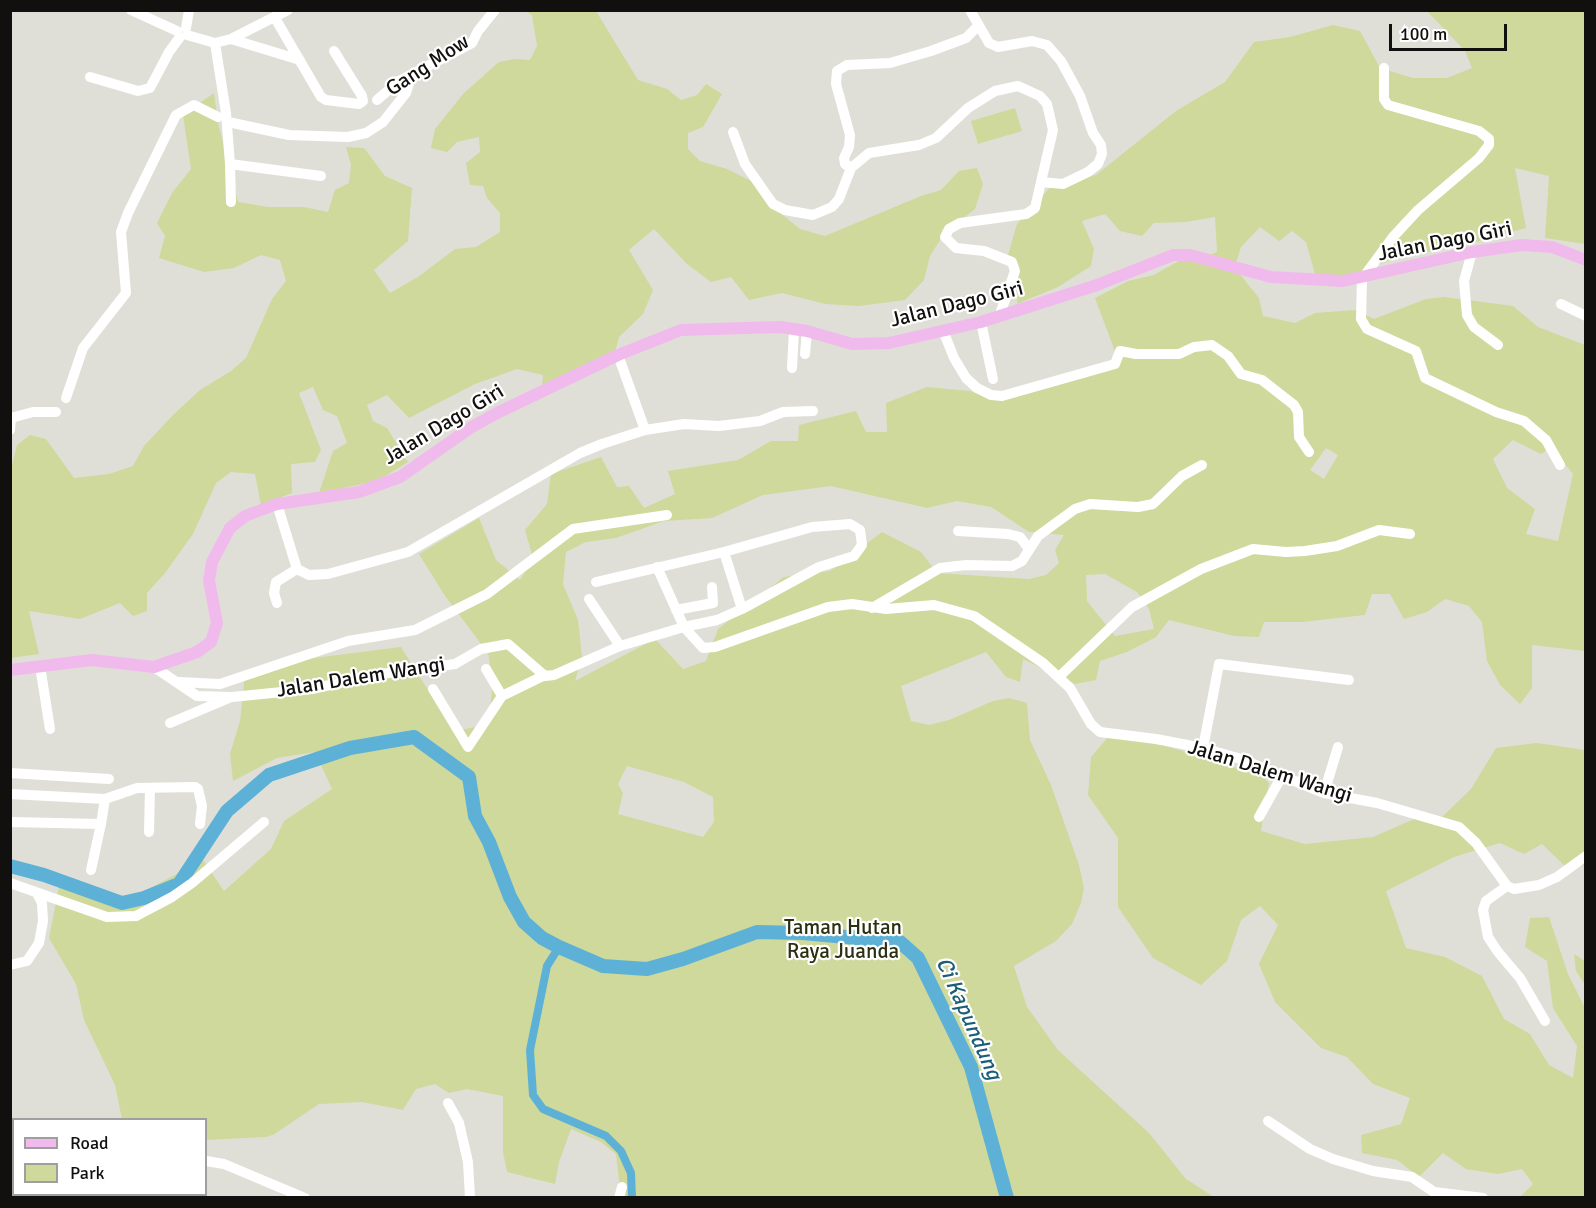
<!DOCTYPE html>
<html>
<head>
<meta charset="utf-8">
<style>
	body { margin:0 }
	#map { position:relative; width:1596px; height:1208px; overflow:hidden; background:#e0dfd7; font-family:Signika,sans-serif }
	canvas { display:block }
	.frame { position:absolute; inset:0; border:12px solid #11100e; pointer-events:none }
	.legend { position:absolute; left:12px; top:1118px; width:195px; height:78px; box-sizing:border-box; background:#fff; border:2px solid #a09f9f; margin:0; padding:8px 10px; list-style:none; font-size:18px; color:#11100e }
	.legend li { display:flex; align-items:center; gap:12px; height:30px }
	.legend b { width:30px; border:2px solid #a09f9f }
	.scale { position:absolute; left:1389px; top:24px; width:118px; height:27px; box-sizing:border-box; border:3px solid #11100e; border-top:0; padding-left:8px; font-size:18px; line-height:21px; white-space:nowrap; color:#11100e; -webkit-text-stroke:4px #fff; paint-order:stroke }
</style>
</head>
<body>
<div id="map">
<canvas width="1596" height="1208"></canvas>
<div class="frame"></div>
<ul class="legend">
<li><b style="height:8px;background:#f1baec"></b>Road</li>
<li><b style="height:16px;background:#ced99b"></b>Park</li>
</ul>
<div class="scale">100 m</div>
</div>
<script>
const context = document.querySelector('canvas').getContext('2d');
context.lineJoin = 'round';
function fill(path, color) { context.fillStyle = color; context.fill(path, 'evenodd'); }
const toPath = rows => new Path2D(rows.map(r => 'M' + r).join(''));
function strokePath(path, color, width, dash) { context.strokeStyle = color; context.lineWidth = width; context.lineCap = dash ? 'butt' : 'round'; context.setLineDash(dash || []); context.stroke(path); }
function drawText(font, color, halo, rows, align = 'center') {
  context.font = font + ' Signika,sans-serif'; context.lineWidth = 4.5; context.setLineDash([]); context.textBaseline = 'middle'; context.strokeStyle = halo; context.fillStyle = color; for (const [text, x, y, turn = 0] of rows) {
    context.save(); context.translate(x, y); context.rotate((+turn || 0) * Math.PI / 180); context.textAlign = isNaN(turn) ? turn : align; if (halo) context.strokeText(text, 0, 0); context.fillText(text, 0, 0); context.restore();
  }
}
fill(toPath([
	[525,11,596,11,638,80,667,89,681,100,697,95,706,84,722,94,703,127,688,133,688,149,700,161,727,169,757,184,779,212,800,229,825,236,921,196,941,190,959,171,977,168,983,184,975,209,945,232,930,256,924,280,905,300,859,306,825,304,782,293,749,300,731,277,711,282,687,264,654,229,629,250,653,290,643,314,619,337,614,356,542,390,543,375,517,369,475,384,409,418,387,395,367,405,373,421,387,428,408,462,377,481,319,493,333,451,347,443,337,416,323,410,313,387,299,393,321,450,315,462,291,464,292,493,261,505,255,474,231,472,216,483,193,534,165,573,147,593,147,611,133,616,120,603,80,619,29,611,39,654,11,658,10,473,17,445,30,435,46,439,74,478,109,474,133,466,144,446,173,415,200,390,231,371,246,358,272,299,286,281,280,260,261,255,234,268,204,272,159,258,165,236,157,223,172,193,191,169,183,115,214,93,218,123,238,202,268,207,304,207,328,212,335,190,349,183,351,165,346,147,364,148,385,176,412,188,408,241,374,270,390,293,418,277,455,249,476,247,500,232,500,213,487,198,483,186,470,185,466,163,480,152,479,137,457,142,447,152,431,148,435,129,464,93,499,62,515,59,530,60,537,46,532,15],
	[1427,11,1585,11,1585,244,1545,238,1549,176,1515,168,1526,228,1476,242,1394,259,1345,277,1315,274,1306,242,1292,231,1279,241,1260,227,1241,247,1236,263,1239,273,1259,298,1263,316,1295,323,1315,313,1355,310,1374,319,1426,299,1444,297,1513,306,1538,327,1585,345,1585,651,1532,645,1532,688,1520,704,1500,685,1487,661,1482,622,1469,606,1445,599,1427,612,1404,619,1390,594,1372,594,1365,615,1302,622,1264,622,1259,637,1234,636,1169,620,1156,637,1127,652,1100,661,1096,680,1075,684,1023,659,1020,682,1006,677,986,652,901,686,911,721,929,725,949,720,993,701,1009,698,1027,703,1030,740,1051,785,1079,865,1084,888,1081,903,1072,924,1056,941,1014,966,1027,1007,1058,1050,1149,1133,1186,1179,1214,1197,621,1197,616,1154,601,1142,571,1129,559,1162,555,1184,507,1172,503,1152,503,1096,467,1089,449,1093,435,1084,416,1089,403,1110,362,1102,319,1104,273,1135,265,1137,206,1140,206,1120,122,1119,115,1085,84,1020,76,984,49,938,61,876,103,898,119,901,133,897,192,866,199,854,224,891,271,849,284,821,332,789,315,752,277,758,233,781,230,754,240,721,245,673,290,661,401,647,454,731,477,727,490,710,493,681,488,653,445,596,419,554,479,518,496,560,520,580,533,558,525,530,547,504,551,474,601,457,617,487,629,486,644,508,675,494,668,471,738,460,771,441,798,441,799,425,856,411,866,432,887,432,886,403,927,387,970,391,990,398,1120,365,1095,298,1128,281,1154,275,1184,258,1202,258,1217,252,1215,217,1186,222,1154,223,1142,236,1120,231,1105,214,1082,221,1094,249,1091,266,1058,287,1017,304,1019,278,1008,255,1017,224,1055,182,1096,175,1176,111,1225,82,1254,42,1290,37,1333,25,1360,31,1380,68,1413,78,1447,78,1472,68,1465,51],
	[1513,440,1541,454,1551,447,1573,474,1558,541,1526,534,1535,509,1507,488,1493,459],
	[1326,448,1338,455,1324,479,1310,470],
	[831,486,927,508,957,501,991,507,1029,532,1064,535,1055,550,1059,563,1046,575,1029,579,937,573,921,552,882,532,830,571,784,577,718,629,706,661,683,669,655,639,575,681,582,657,578,620,563,584,566,552,586,542,616,538,664,521,712,518,763,495],
	[1105,574,1137,592,1149,609,1154,629,1115,636,1087,601,1086,575],
	[627,766,684,782,713,797,714,822,703,837,618,814,623,793,618,784],
	[1015,108,1022,131,978,144,971,121],
	[1108,737,1148,740,1232,767,1257,771,1269,783,1261,831,1305,844,1373,837,1419,817,1440,819,1471,789,1496,748,1537,743,1585,750,1585,865,1568,869,1542,844,1524,854,1500,843,1454,857,1386,891,1406,948,1445,957,1482,976,1504,1019,1530,1034,1549,1065,1573,1078,1577,1046,1553,1008,1547,961,1525,947,1530,918,1549,917,1568,974,1585,1008,1585,1197,1520,1197,1533,1184,1522,1169,1498,1174,1466,1169,1443,1153,1419,1177,1397,1160,1362,1153,1361,1135,1401,1124,1410,1098,1373,1084,1347,1057,1321,1048,1275,1002,1259,964,1278,925,1260,906,1241,920,1227,961,1201,985,1153,958,1118,907,1118,838,1088,795,1091,757],
	[1574,954,1585,961,1585,985,1576,971]
]), '#ced99b');
strokePath(toPath([
	[559,947,547,966,530,1050,533,1095,543,1109,606,1136,621,1151,631,1173,632,1198]
]), '#5db1d7', 8);
strokePath(toPath([
	[10,866,44,875,122,903,144,898,179,884,227,811,269,775,350,748,414,737,469,777,475,816,489,842,510,897,524,922,542,938,559,947,603,966,647,969,683,959,757,932,803,933,900,942,918,958,971,1067,1007,1198]
]), '#5db1d7', 14);
strokePath(toPath([
	[131,10,177,31],
	[970,10,989,43,998,47,1032,41,1047,45,1061,61,1080,96,1093,133,1101,145,1102,154,1098,164,1088,172,1063,184,1041,182],
	[275,18,321,97,326,100,359,104,363,101,362,96,334,51],
	[186,28,189,10],
	[187,35,215,43,231,39,288,10],
	[231,39,300,60],
	[215,43,226,113,230,164,321,176],
	[1384,68,1384,99,1388,105,1479,131,1489,139,1489,145,1479,158,1418,210,1393,237,1362,279,1361,319,1367,329,1416,351,1425,378,1496,412,1524,421,1546,440,1560,465],
	[90,77,138,91,150,88,169,52,180,37],
	[377,100,399,81,472,43,478,31,495,10],
	[228,122,289,135,348,137,366,133,383,122,406,93,411,77],
	[733,132,745,164,773,204,785,210,813,215,832,207,839,199,851,168,869,153,919,145,936,138,968,108,995,91,1018,86,1040,96,1047,104,1053,130,1035,208,1026,214,960,223,949,229,945,237,956,248,984,251,1012,262,1015,271,999,317],
	[230,164,231,202],
	[851,168,845,164,844,158,849,147,850,135,836,84,837,71,847,65,890,63,931,51,966,38,978,26],
	[1472,252,1464,281,1467,315,1474,327,1498,345],
	[1561,304,1586,316],
	[981,322,993,379],
	[944,333,954,358,966,378,977,388,991,395,1002,396,1115,364,1120,351,1136,354,1179,354,1194,347,1212,345,1228,356,1241,374,1262,380,1294,405,1298,412,1299,437,1309,452],
	[805,354,807,331],
	[618,355,645,430],
	[792,368,794,329],
	[66,398,83,348,126,293,121,232,128,213,176,115,194,105,218,117],
	[10,430,11,418,33,412,56,412],
	[277,504,297,569,309,575,328,574,408,552,580,453,602,444,645,430,684,424,719,426,760,421,783,412,813,411],
	[958,531,1008,534,1020,537,1029,549],
	[657,567,684,627,717,620,742,609,724,552],
	[596,582,724,552,812,527,850,524,860,530,862,545,854,556,819,567,742,609],
	[589,599,620,646],
	[277,603,274,593,276,582,297,569],
	[872,608,940,568,966,565,1012,566,1022,561,1038,536,1075,509,1090,504,1138,507,1153,504,1182,476,1202,465],
	[676,610,713,603,712,587],
	[40,666,50,729],
	[154,667,197,696,232,697,312,689,374,675,455,664,481,649,508,644,545,676,554,675,620,646,684,627,703,648,715,647,828,607,852,604,886,609,934,605,974,616,1043,663,1070,688,1091,724,1100,732,1156,739,1203,748,1241,759,1324,793,1377,803,1459,827,1476,843,1507,886,1514,889,1539,885,1557,877,1586,856],
	[486,669,502,696],
	[1060,676,1132,607,1201,569,1253,549,1286,552,1305,551,1337,546,1379,530,1410,534],
	[179,682,220,684,348,641,415,630,487,594,573,529,667,515],
	[433,689,468,747,502,696,545,675],
	[170,723,229,698],
	[1203,748,1219,664,1349,680],
	[10,773,109,779],
	[1324,793,1338,747],
	[10,794,105,799,137,788,195,787,198,789,202,806,200,824],
	[1259,817,1282,776],
	[10,822,101,824,105,799],
	[149,832,150,788],
	[91,870,101,824],
	[10,883,107,917,136,916,172,897,192,883,264,822],
	[1507,886,1486,901,1483,910,1488,937,1498,952,1520,978,1545,1021],
	[10,965,27,961,39,943,43,921,42,903,37,893],
	[448,1103,459,1123,468,1162,470,1198],
	[1268,1121,1310,1149,1333,1159,1373,1171,1412,1177,1434,1192,1483,1198],
	[206,1161,224,1164,305,1198],
	[619,1198,622,1187]
]), '#fff', 10);
strokePath(toPath([
	[10,670,92,660,154,667,197,652,211,642,217,623,209,581,212,562,230,528,245,516,277,504,359,492,400,477,470,428,497,413,618,355,681,330,780,327,807,331,852,344,889,343,981,322,1097,285,1173,255,1190,255,1271,277,1343,281,1472,252,1522,245,1552,247,1586,260]
]), '#f1baec', 12);
drawText('21px', '#11100e', '#fff', [
	["Gang Mow",428,66,-33],
	["Jalan Dago Giri",1445,242,-11],
	["Jalan Dago Giri",957,305,-14],
	["Jalan Dago Giri",444,425,-31],
	["Jalan Dalem Wangi",361,678,-9],
	["Jalan Dalem Wangi",1270,772,17]
]);
drawText('21px', '#2b3010', '#fff', [
	["Taman Hutan",843,928],
	["Raya Juanda",843,952]
]);
drawText('italic 22px', '#1b5e78', '#fff', [
	["Ci Kapundung",968,1019,66]
]);
</script>
</body>
</html>
